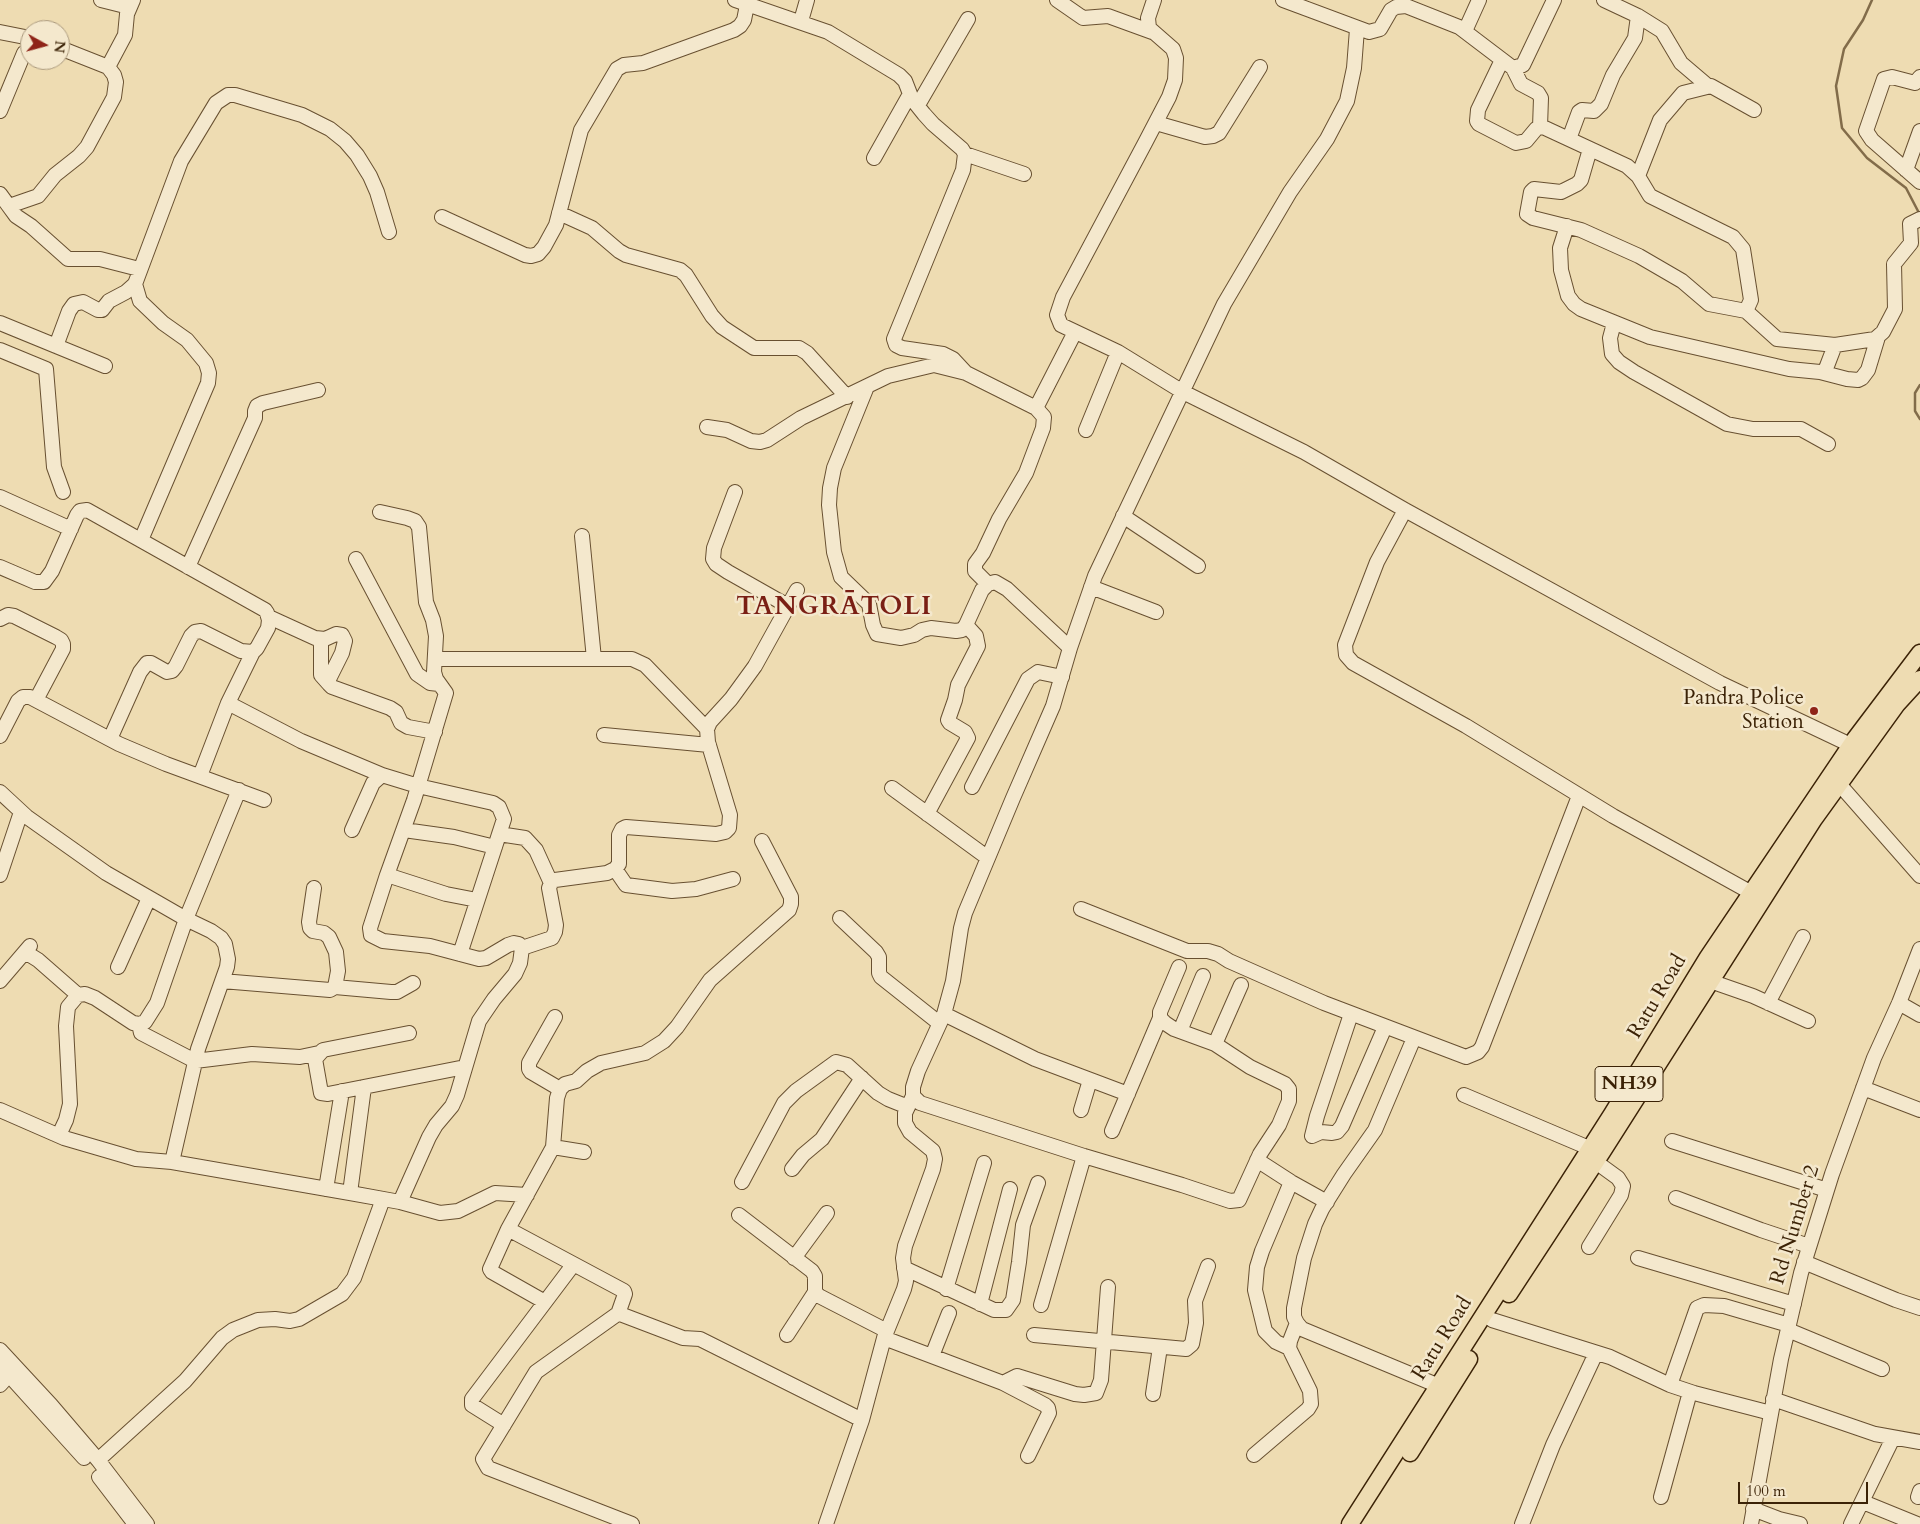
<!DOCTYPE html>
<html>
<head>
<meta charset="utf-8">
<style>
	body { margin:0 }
	#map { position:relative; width:1920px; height:1524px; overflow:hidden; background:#eedcb2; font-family:Cardo,serif }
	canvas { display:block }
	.north { position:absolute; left:20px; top:20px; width:50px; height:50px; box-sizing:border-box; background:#f4e8cd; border:1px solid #aa997d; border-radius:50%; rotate:97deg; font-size:14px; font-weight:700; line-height:20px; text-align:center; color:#3b2206 }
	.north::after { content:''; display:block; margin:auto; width:18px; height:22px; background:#8f2418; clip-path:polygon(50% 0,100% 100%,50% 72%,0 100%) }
	.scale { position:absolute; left:1738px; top:1482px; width:130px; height:22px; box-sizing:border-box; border:2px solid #3b2206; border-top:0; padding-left:6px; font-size:15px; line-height:18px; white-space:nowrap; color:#3b2206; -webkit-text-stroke:4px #f4e8cd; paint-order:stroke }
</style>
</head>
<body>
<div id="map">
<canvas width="1920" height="1524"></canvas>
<div class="north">N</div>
<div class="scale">100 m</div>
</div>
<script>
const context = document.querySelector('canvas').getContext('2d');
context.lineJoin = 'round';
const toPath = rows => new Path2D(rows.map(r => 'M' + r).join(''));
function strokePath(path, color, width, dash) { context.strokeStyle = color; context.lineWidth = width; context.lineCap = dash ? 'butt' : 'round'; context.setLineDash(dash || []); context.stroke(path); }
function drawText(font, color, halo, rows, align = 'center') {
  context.font = font + ' Cardo,serif'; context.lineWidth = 5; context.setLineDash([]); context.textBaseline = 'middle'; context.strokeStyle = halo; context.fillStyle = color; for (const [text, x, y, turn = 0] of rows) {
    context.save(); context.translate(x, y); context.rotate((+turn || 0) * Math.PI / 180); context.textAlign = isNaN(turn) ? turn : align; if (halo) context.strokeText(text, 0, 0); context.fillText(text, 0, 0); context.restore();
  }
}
strokePath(toPath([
	[1872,0,1863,20,1844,49,1836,86,1842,128,1867,158,1906,188,1919,213],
	[1920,385,1915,393,1915,411,1920,419]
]), '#826c4a', 2.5);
const minor = toPath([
	[101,0,129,7],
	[735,0,828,32,899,75,905,81,912,99,924,114,933,124,962,149,965,154,963,170,894,339,896,345,902,348,943,354,953,359,966,373],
	[1057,0,1083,18,1108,16,1152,32],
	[1154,0,1148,18,1149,28,1173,49,1176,58,1175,80,1169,97,1145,143,1063,297,1057,315,1061,325,1118,352,1183,392,1304,452,1405,510,1720,683,1859,749],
	[1283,0,1369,32,1380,29,1391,10,1396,7,1406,6,1459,27,1513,68,1523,65,1554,0],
	[1604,0,1638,16,1662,31,1681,63,1708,86],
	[801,21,807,0],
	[1465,31,1479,0],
	[0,32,30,38],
	[1502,60,1478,110,1477,121,1479,124,1516,143,1526,141,1536,129,1540,127,1545,128,1627,166,1638,176,1650,196,1733,237,1743,249,1751,300,1746,311],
	[108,67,125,35,127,14,133,0],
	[1513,68,1521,84,1538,93,1541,98,1540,127],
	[1920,77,1915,83,1892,77,1884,79,1866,131,1872,140,1920,182],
	[918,105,968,19],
	[0,111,24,53],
	[1156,123,1205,137,1213,136,1219,133,1260,67],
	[1569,139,1579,112,1582,110,1594,111,1601,104,1613,75,1635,38,1638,16],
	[1590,149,1581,180,1577,184,1561,192,1534,189,1531,192,1527,214,1533,218,1581,230,1639,256,1682,281,1709,304,1746,311,1777,339,1835,345],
	[965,154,1024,174],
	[874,158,910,94],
	[1906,170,1920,131],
	[1638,176,1660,120,1683,93,1711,86,1754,110],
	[0,194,16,216,31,226,68,259,100,259,139,269],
	[9,206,38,196,55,175,79,156,87,147,114,97,116,82,114,75,108,67,60,48],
	[559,213,592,228,619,251,626,255,680,270,686,275,712,316,722,327,754,348,799,348,807,353,847,397],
	[442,217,525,255,531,256,538,254,544,247,556,225,581,130,617,69,624,65,643,63,734,30,740,26,744,20,747,5],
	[1567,226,1560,248,1561,270,1568,296,1574,304,1581,309,1650,337,1789,369,1820,372,1825,371,1827,366,1835,345,1875,339,1883,332,1895,309,1894,264,1911,243,1910,224,1920,219],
	[0,323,105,366],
	[1614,323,1610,338,1612,354,1619,362,1634,372,1727,424,1753,429,1801,429,1828,444],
	[56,346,69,311,74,304,83,302,98,310,102,310,109,301,126,292,135,284],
	[0,350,46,369,54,467,63,492],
	[1820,372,1847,379,1858,380,1862,378,1868,370,1878,337],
	[866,389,834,468,830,488,829,505,834,552,841,577,869,604,873,625,877,634,901,638,914,635,922,630,931,628,956,631,962,630,966,625,982,590,988,584,995,582,1007,589,1070,648],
	[707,427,727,430,751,441,760,442,767,440,801,418,888,376,934,365,966,373,1036,408],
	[1086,430,1118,352],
	[735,492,714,548,713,559,716,564,728,572,788,606],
	[0,497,71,529],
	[1405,510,1377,562,1345,645,1346,655,1353,663,1466,726,1613,816,1759,897],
	[380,512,407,518,415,521,419,527,426,602,433,620,436,636,434,672,436,679,446,693,414,800,387,875,370,928,371,935,383,941,430,946,479,959,486,958,508,945,514,943,519,944,522,948,520,963,515,974,494,999,479,1021,457,1095,452,1106,436,1125,429,1137,400,1202],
	[1123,516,1198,566],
	[582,536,594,659],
	[141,540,208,383,209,373,206,363,187,340,163,323,140,301,135,284,181,161,216,103,228,95,235,95,302,115,330,129,345,141,357,155,370,176,377,192,389,232],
	[356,559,417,674,430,683,439,684],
	[0,567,35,582,44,582,52,571,77,515,80,511,87,510,265,610,267,613,269,620,268,628,257,648,253,652,241,651,201,631,195,632,191,636,176,666,172,671,167,672,151,663,147,663,140,672,110,739],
	[188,567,255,418,255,411,257,406,263,403,318,390],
	[988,584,975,571,975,564,983,553,999,519,1026,473,1043,428,1044,417,1036,408,1075,332],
	[1091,587,1156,612],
	[269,617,315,638,325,639,336,634,342,635,345,641,342,653,329,679,329,684,332,687,390,708,396,712,401,723,408,727,435,732],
	[0,619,8,615,14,616,56,637,61,640,63,644,63,649,36,700],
	[321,640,321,675,329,684],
	[435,659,632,659,645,665,707,729],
	[228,703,301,741,382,775],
	[604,735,709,745],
	[0,736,18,701,23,697,30,697,119,744,166,764,264,800],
	[200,776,228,703,253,652],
	[1840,785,1920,876],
	[972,787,1028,679,1038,672,1062,677],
	[892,788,988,858],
	[0,792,27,817,106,873,186,919,211,931,221,938,225,944,228,959,227,967,198,1049,172,1162],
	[927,814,968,738,965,732,950,723,948,720,955,700,958,685,978,646,976,636,966,625],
	[352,830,373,783,382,775,418,786,493,803,499,807,504,819,460,954],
	[404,830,454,837,495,847],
	[499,834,525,838,536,850,551,883],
	[615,869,626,885,672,891,696,889,733,879],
	[0,875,21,812],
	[387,875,446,894,477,900],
	[1081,909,1187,951,1208,951,1218,954,1229,961,1324,1003,1466,1057,1478,1052,1482,1047,1579,796],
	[840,918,876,952,879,957,879,973,881,977,939,1023],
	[522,948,552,938,555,932,556,925,549,888,551,883,555,880,607,873,615,869,619,864,619,835,622,829,626,827,716,834,725,832,729,828,730,815,708,742,707,729,710,722,731,699,755,666,797,590],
	[25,952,38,960,78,995],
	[118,967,149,898],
	[1179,967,1160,1012,1160,1018,1165,1023,1174,1029,1215,1044,1250,1067,1285,1084,1289,1089,1289,1101,1279,1125,1260,1154,1239,1200,1230,1201,1182,1185,1084,1156,920,1103,913,1096,913,1087,918,1071,944,1014,953,981,961,928,965,913,1013,798,1053,706,1070,648,1095,576,1224,304,1290,192,1327,139,1347,101,1354,68,1357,29],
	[0,981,30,946],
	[222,981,330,990,335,987,338,971,336,952,329,937,324,933,313,931,310,928,309,922,314,888],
	[1710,981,1753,996,1808,1021],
	[335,987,391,992,397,992,413,983],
	[1768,1003,1803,937],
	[1899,1003,1920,1015],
	[944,1014,1035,1059,1128,1094],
	[555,1017,529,1063,529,1069,531,1072,560,1089],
	[139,1024,141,1033,195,1061,252,1054,300,1057,319,1053],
	[1180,1031,1203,976],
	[409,1033,323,1050,315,1059,321,1093,328,1094,465,1067],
	[1414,1038,1375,1130,1344,1174,1322,1209,1315,1224,1304,1258,1294,1308,1294,1317,1297,1323,1302,1329,1439,1386],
	[1215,1044,1241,985],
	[1863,1088,1920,1110],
	[1464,1095,1589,1148],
	[0,1110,64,1138,136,1159,172,1162,350,1193,400,1202,440,1213,458,1211,495,1193,527,1195],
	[1081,1110,1090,1080],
	[1112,1131,1160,1018],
	[59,1135,66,1120,70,1104,66,1026,68,1007,78,995,85,994,95,998,133,1023,139,1024,145,1022,157,1003,186,919,239,790],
	[1312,1136,1321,1132,1332,1133,1337,1132,1342,1126,1385,1027],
	[1312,1136,1317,1116,1351,1014],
	[1672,1141,1827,1190],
	[553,1147,584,1152],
	[1257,1160,1291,1182,1327,1202],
	[792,1169,803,1155,822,1139,862,1078],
	[742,1182,784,1103,796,1091,836,1062,847,1065,878,1093,888,1099,908,1107],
	[326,1189,342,1091],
	[350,1193,364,1087],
	[1676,1198,1761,1230,1809,1246],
	[739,1215,812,1271,815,1276,815,1292,819,1296,887,1331],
	[508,1229,624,1291,625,1294,618,1314],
	[1589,1247,1621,1195,1623,1186,1618,1178,1596,1162],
	[794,1258,827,1213],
	[1638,1258,1794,1304],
	[1804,1262,1896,1300,1920,1308],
	[904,1268,994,1310,1006,1310,1013,1300,1019,1262,1023,1225,1038,1183],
	[946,1289,984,1163],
	[545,1302,492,1272,490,1269,508,1229,553,1147,557,1098,560,1089,565,1084,576,1081,587,1071,601,1063,645,1053,664,1041,677,1027,710,980,789,910,791,904,791,897,762,841],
	[980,1304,1010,1189],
	[1041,1305,1084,1156],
	[1492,1320,1610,1357,1670,1385,1694,1393,1771,1413],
	[1788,1330,1882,1369],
	[787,1335,815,1292],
	[1034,1335,1186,1349,1192,1344,1196,1323,1195,1301,1208,1266],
	[884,1338,1003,1383,1045,1405,1048,1408,1049,1413,1028,1456],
	[1289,1348,1276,1342,1265,1331,1255,1290,1257,1267,1262,1251,1291,1182],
	[0,1350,51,1405,98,1460,147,1524],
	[932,1356,949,1313],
	[0,1365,84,1458],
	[1003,1383,1017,1376,1075,1394,1084,1395,1096,1393,1101,1380,1108,1287],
	[0,1385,9,1375],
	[1670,1385,1697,1308,1704,1305,1724,1306,1789,1325],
	[1153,1394,1160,1347],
	[1773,1399,1875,1434,1920,1442],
	[504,1425,472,1405,472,1399,573,1265],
	[1254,1455,1308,1409,1311,1404,1310,1391,1289,1348,1290,1341,1297,1323],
	[98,1460,185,1381,222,1338,233,1330,258,1320,275,1319,290,1321,299,1319,342,1294,354,1278,383,1199],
	[99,1477,135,1524],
	[1661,1497,1690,1392],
	[1918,1497,1920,1491],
	[1863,1502,1917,1524],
	[1753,1509,1779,1519,1800,1524],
	[632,1524,488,1468,483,1459,536,1372,616,1315,620,1314,683,1338,700,1339,862,1420],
	[826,1524,862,1420,884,1338,904,1289,906,1281,903,1258,905,1246,933,1169,935,1159,933,1151,910,1132,905,1123,905,1113,913,1096],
	[1522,1524,1553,1445,1596,1353],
	[1751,1524,1781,1359,1801,1273,1832,1174,1874,1058,1899,1003,1920,949],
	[1851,1524,1893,1438]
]);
const major = toPath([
	[1509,1294,1602,1152,1814,819,1897,704,1920,679],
	[1410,1453,1469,1359],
	[1350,1524,1612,1114,1708,957,1855,739,1920,653]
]);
strokePath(minor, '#685031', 16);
strokePath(major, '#3b2206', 19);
strokePath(minor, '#f4e8cd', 14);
strokePath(major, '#eedcb2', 16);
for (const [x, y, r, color] of [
	[1814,711,5,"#8f2418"]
]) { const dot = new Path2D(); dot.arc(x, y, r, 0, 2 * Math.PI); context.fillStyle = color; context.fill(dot); strokePath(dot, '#f4e8cd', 2); }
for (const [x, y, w] of [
	[1629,1084,68]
]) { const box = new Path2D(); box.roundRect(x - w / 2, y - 17.5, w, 35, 4); context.fillStyle = '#f4e8cd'; context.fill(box); strokePath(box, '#3b2206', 1); }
drawText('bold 20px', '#3b2206', null, [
	["NH39",1629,1084]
]);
drawText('21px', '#3b2206', '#f4e8cd', [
	["Pandra Police",1804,699],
	["Station",1804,723]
], 'right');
drawText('21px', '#3b2206', '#f4e8cd', [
	["Ratu Road",1658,997,-59],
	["Rd Number 2",1796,1225,-73],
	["Ratu Road",1443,1339,-58]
]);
context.letterSpacing = '1px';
drawText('bold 26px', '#7a1f14', '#f4e8cd', [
	["TANGRĀTOLI",834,608]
]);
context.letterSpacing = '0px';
</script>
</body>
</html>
